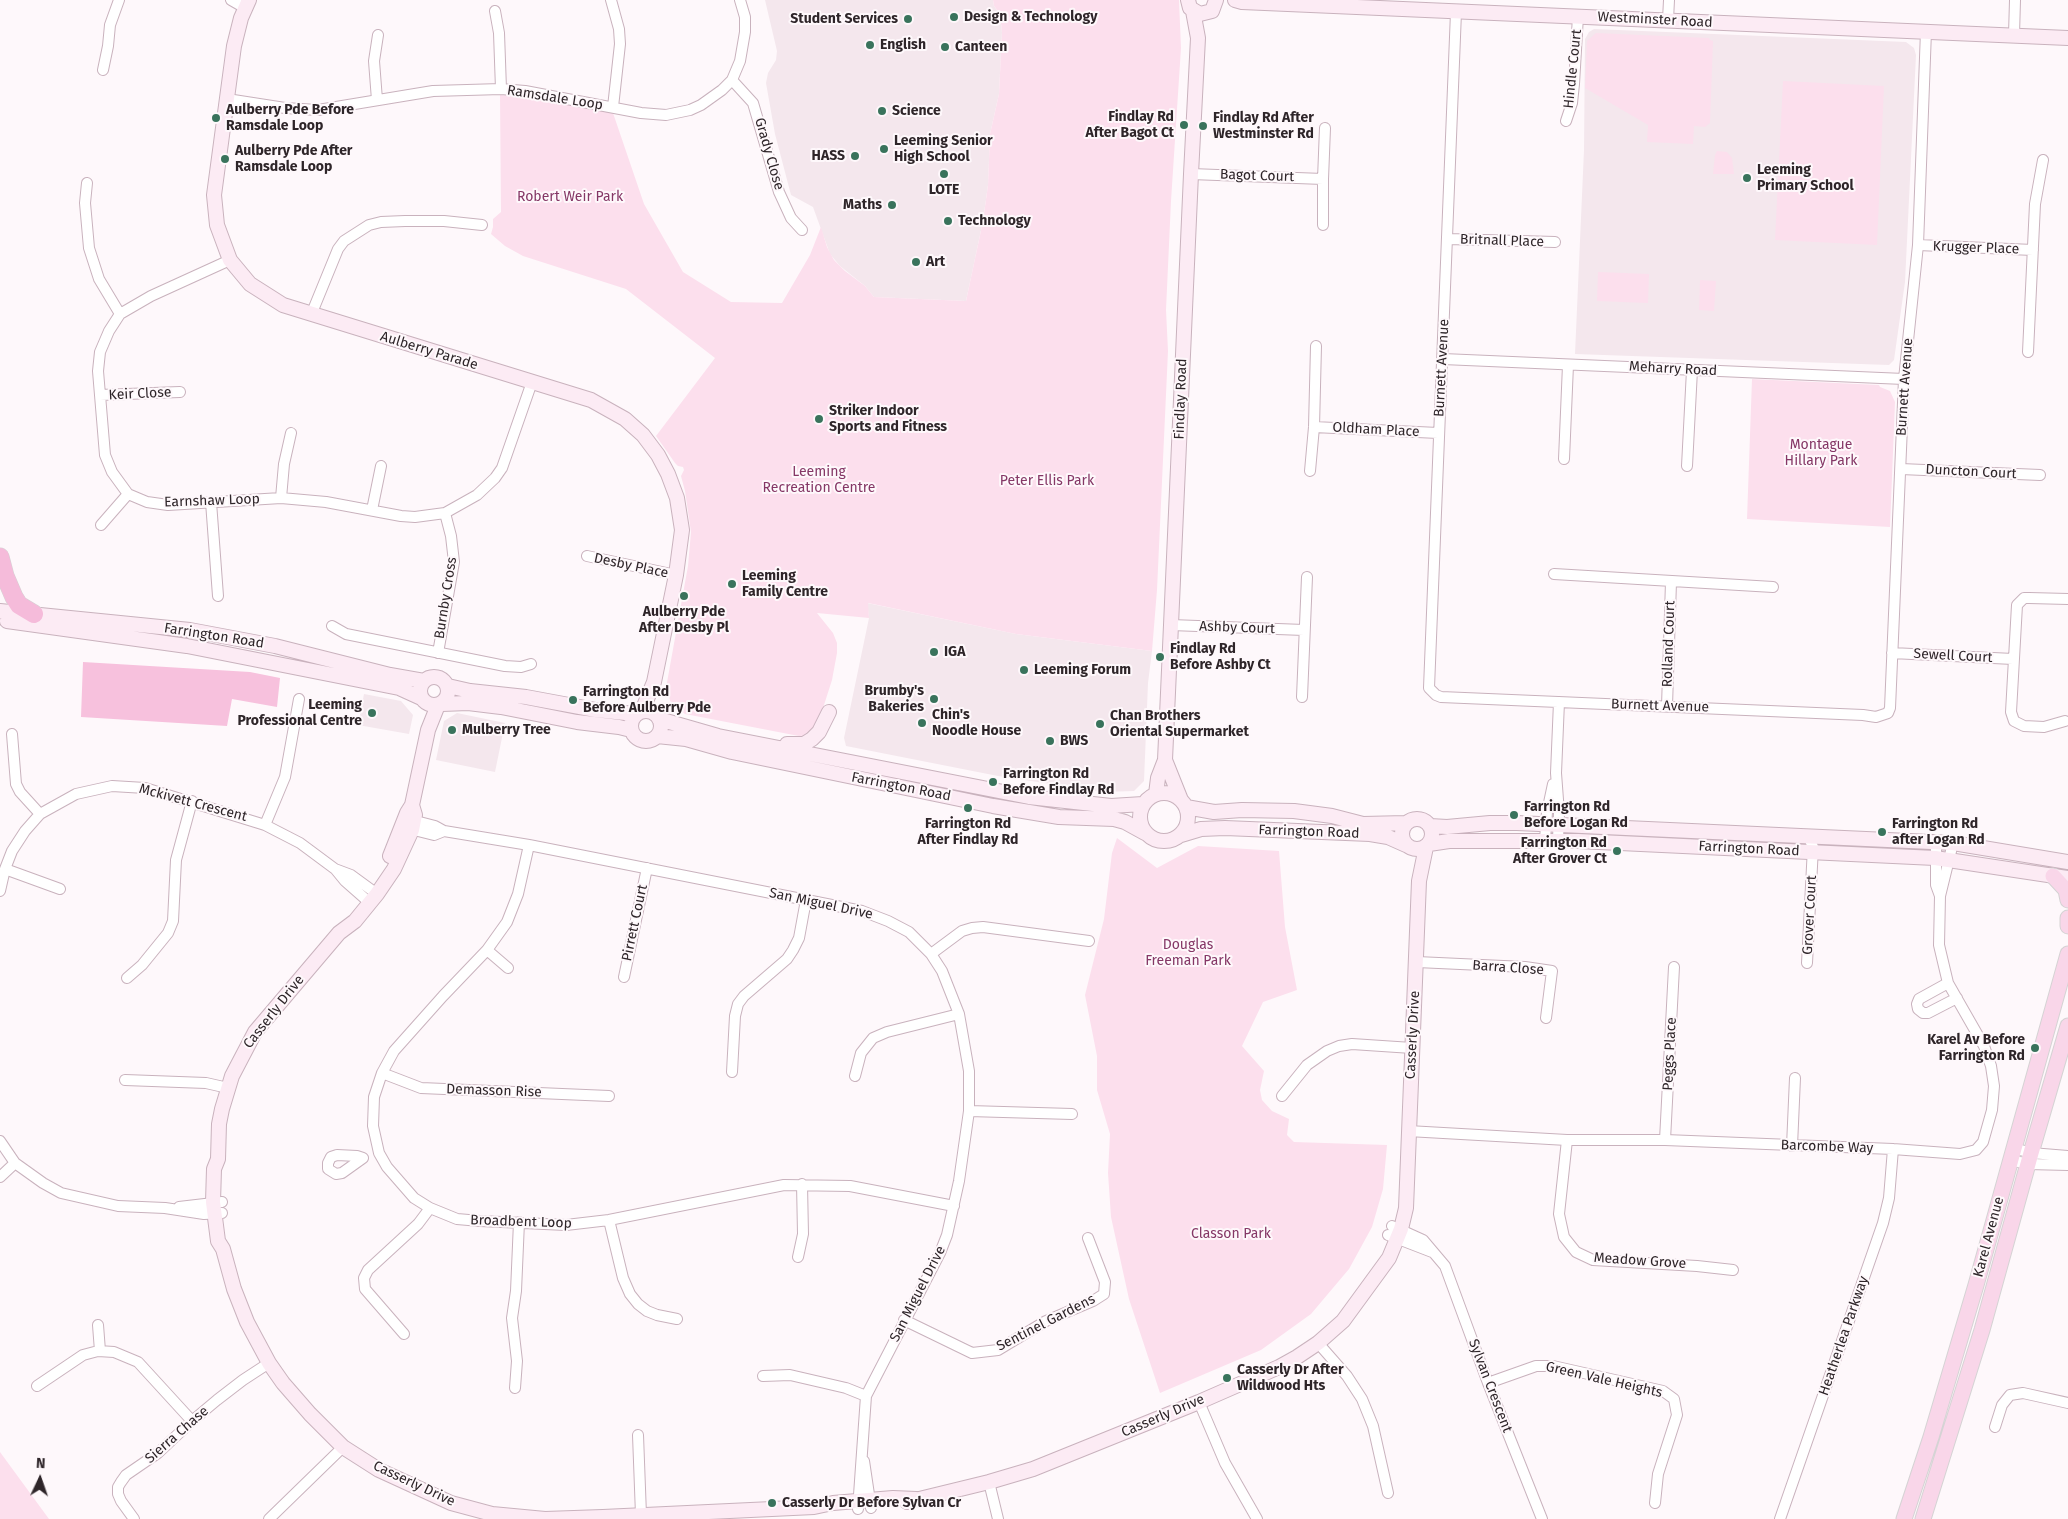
<!DOCTYPE html>
<html>
<head>
<meta charset="utf-8">
<style>
	body { margin:0 }
	#map { position:relative; width:2068px; height:1519px; overflow:hidden; background:#fef8fb; font-family:"Fira Sans",sans-serif }
	canvas { display:block }
	.north { position:absolute; left:15px; top:1454px; width:50px; height:50px; -webkit-text-stroke:4px #fef8fb; paint-order:stroke; rotate:3deg; font-size:14px; font-weight:700; line-height:20px; text-align:center; color:#2e2529 }
	.north::after { content:''; display:block; margin:auto; width:18px; height:22px; background:#2e2529; clip-path:polygon(50% 0,100% 100%,50% 72%,0 100%) }
</style>
</head>
<body>
<div id="map">
<canvas width="2068" height="1519"></canvas>
<div class="north">N</div>
</div>
<script>
const context = document.querySelector('canvas').getContext('2d');
context.lineJoin = 'round';
function fill(path, color) { context.fillStyle = color; context.fill(path, 'evenodd'); }
const toPath = rows => new Path2D(rows.map(r => 'M' + r).join(''));
function strokePath(path, color, width, dash) { context.strokeStyle = color; context.lineWidth = width; context.lineCap = dash ? 'butt' : 'round'; context.setLineDash(dash || []); context.stroke(path); }
function drawText(font, color, halo, rows, align = 'center') {
  context.font = font + ' "Fira Sans",sans-serif'; context.lineWidth = 4; context.setLineDash([]); context.textBaseline = 'middle'; context.strokeStyle = halo; context.fillStyle = color; for (const [text, x, y, turn = 0] of rows) {
    context.save(); context.translate(x, y); context.rotate((+turn || 0) * Math.PI / 180); context.textAlign = isNaN(turn) ? turn : align; if (halo) context.strokeText(text, 0, 0); context.fillText(text, 0, 0); context.restore();
  }
}
fill(toPath([
	[765,0,993,0,994,6,1000,14,1002,32,999,94,990,134,988,185,983,221,966,301,874,297,865,286,840,266,830,254,813,207,791,195,775,134,766,83,768,73,776,60,777,51],
	[1594,29,1906,42,1914,48,1916,55,1905,282,1894,360,1889,365,1575,354,1584,150,1585,39,1589,32],
	[867,603,1016,634,1152,651,1148,683,1144,781,1134,791,1103,792,998,776,846,746,844,738,869,618],
	[364,694,401,701,413,715,409,734,358,725],
	[457,713,505,723,495,772,436,760,444,721]
]), '#f4e7ed');
fill(toPath([
	[993,0,1179,0,1181,48,1171,201,1166,310,1168,351,1157,590,1152,651,1016,634,868,603,869,618,817,613,833,633,837,643,837,653,832,680,816,730,804,737,685,714,671,703,666,688,688,566,691,532,685,491,681,476,684,470,683,467,678,466,675,463,656,436,715,358,626,289,523,256,505,246,491,234,493,227,493,219,501,212,500,95,522,96,613,113,644,204,683,272,731,302,782,303,810,255,821,227,827,247,834,260,845,271,865,286,874,297,966,301,983,221,988,185,990,134,999,94,1002,32,1000,14,994,6],
	[1596,33,1709,38,1710,40,1713,41,1710,123,1705,127,1694,126,1693,144,1647,142,1648,125,1585,88,1587,41],
	[1783,81,1884,86,1877,245,1775,240],
	[1717,151,1727,152,1732,158,1734,174,1713,174,1715,155],
	[1598,272,1649,274,1648,303,1597,301],
	[1700,280,1716,281,1714,311,1699,310],
	[1752,379,1879,385,1880,387,1890,391,1895,402,1890,527,1747,519],
	[1117,838,1157,868,1198,846,1279,851,1285,927,1297,990,1263,1002,1242,1046,1264,1071,1260,1090,1262,1100,1272,1111,1289,1119,1287,1135,1294,1142,1387,1145,1383,1189,1372,1227,1349,1269,1311,1314,1261,1350,1160,1393,1129,1299,1111,1217,1108,1173,1110,1134,1097,1090,1097,1056,1085,995,1104,919,1112,853],
	[0,1452,49,1519,0,1519]
]), '#fcdfed');
fill(toPath([
	[83,662,250,672,280,678,277,707,232,699,227,726,81,717]
]), '#f7c1dd');
const street = toPath([
	[231,0,245,8],
	[611,0,619,29,620,44,613,107],
	[495,11,499,33,501,89],
	[1456,12,1429,688,1436,695,1441,697,1863,715,1876,717,1888,713,1890,708,1904,379,1918,245,1926,31],
	[1668,20,1669,0],
	[2014,35,2015,0],
	[103,70,108,46,110,25,119,0],
	[732,80,753,103,779,192,791,218,802,230],
	[227,99,285,108,318,110,433,91,501,89,525,91,641,113,666,115,690,110,701,105,722,90,732,80,740,61,745,32,745,17,740,0],
	[377,100,374,61,378,35],
	[1566,121,1572,103,1574,84,1578,16],
	[1191,174,1323,179],
	[87,183,85,203,89,248,99,279,120,314],
	[1323,225,1323,179,1325,128],
	[1448,239,1555,242],
	[1918,245,2033,250],
	[230,260,151,296,120,314,109,331,100,352,98,371,105,455,112,472,128,494,147,502,168,505,281,498,326,502,401,516,415,517,445,513,477,495,495,478,502,468,532,382],
	[311,315,338,249,344,241,369,225,381,222,405,221,444,221,482,225],
	[2028,352,2035,204,2043,160],
	[1443,359,1904,379],
	[100,395,180,392],
	[1314,427,1438,433],
	[1564,459,1568,365],
	[1687,466,1692,370],
	[1901,469,2040,475],
	[1310,471,1314,427,1316,346],
	[281,498,284,464,291,433],
	[211,502,218,596],
	[372,510,381,466],
	[101,525,128,494],
	[587,556,676,575],
	[1554,574,1773,587],
	[1171,625,1304,630],
	[332,626,346,634,505,666,521,667,531,664],
	[438,653,454,562,451,536,445,513],
	[1892,653,2013,659],
	[1302,697,1307,577],
	[1667,706,1671,582],
	[2065,721,2044,727,2024,726,2014,721,2011,712,2017,605,2024,598,2029,598,2068,599],
	[12,734,16,784,20,792,40,814],
	[408,819,435,826,444,831,529,845,862,911,888,921,909,932,931,954,942,971,959,1014,969,1071,969,1111,959,1181,947,1235,940,1253,866,1396,858,1509],
	[265,825,285,777,299,699],
	[406,828,434,835,444,831],
	[1545,840,1547,812,1553,784],
	[1558,840,1559,813,1556,773,1559,702],
	[1936,843,1936,885,1940,896],
	[529,845,518,894,507,922,487,950,443,996,394,1051,382,1073,374,1097,373,1126,379,1153,387,1167,414,1198,430,1208,457,1219,480,1221,566,1225,609,1220,784,1185,850,1186,954,1206],
	[5,869,60,889],
	[336,870,345,881,370,903],
	[0,891,5,869,12,851,25,831,40,814,76,794,112,786,145,788,265,825,300,843,335,869,351,875,377,894],
	[487,950,508,968],
	[931,954,962,931,972,928,983,927,1089,941],
	[1417,962,1525,967,1552,971,1546,1018],
	[1807,963,1813,847,1809,838],
	[624,977,647,868],
	[127,978,142,965,168,933,173,921,176,860,192,801],
	[1948,983,1919,999,1917,1004,1918,1009,1923,1013,1928,1013,1957,998],
	[732,1072,735,1016,738,1004,744,996,787,959,793,950,799,938,806,900],
	[382,1073,421,1088,609,1096],
	[855,1076,861,1053,873,1038,887,1032,959,1014],
	[125,1080,206,1083,228,1088],
	[1282,1096,1307,1065,1327,1051,1339,1046,1352,1044,1412,1048],
	[969,1111,1072,1114],
	[1408,1131,1567,1140,1665,1140,1893,1149,1960,1154,1976,1150,1983,1142,1992,1110,1994,1086,1991,1066,1984,1046,1948,983,1939,945,1940,896,1953,843],
	[1567,1140,1559,1214,1564,1237,1576,1252,1593,1260,1697,1266,1733,1270],
	[1665,1140,1674,967],
	[0,1141,15,1163,43,1183,61,1193,118,1206,165,1208,204,1214,222,1213],
	[1792,1146,1795,1078],
	[2014,1148,2031,1153,2068,1156],
	[337,1155,357,1156,363,1158,342,1173,336,1174,328,1169,328,1163,331,1157,337,1155],
	[2010,1160,2028,1164,2068,1165],
	[0,1177,15,1163],
	[179,1207,222,1202],
	[609,1220,623,1278,630,1294,638,1304,647,1311,657,1315,677,1319],
	[1392,1226,1423,1240,1445,1266,1488,1383,1542,1519],
	[1388,1235,1432,1252],
	[798,1257,803,1234,802,1184],
	[904,1320,972,1353,998,1350,1046,1321,1093,1301,1104,1294,1105,1282,1088,1238],
	[98,1325,100,1351],
	[404,1334,365,1289,364,1278,368,1270,418,1224,430,1208],
	[1318,1343,1347,1376,1362,1399,1373,1426,1388,1493],
	[763,1376,790,1375,846,1388,866,1396],
	[1488,1383,1536,1366,1553,1366,1663,1391,1674,1399,1677,1415,1658,1474,1655,1503],
	[37,1386,83,1355,98,1351,114,1352,138,1362,192,1421],
	[515,1388,517,1361,512,1318,516,1291,519,1222],
	[1199,1402,1225,1463,1257,1519],
	[1995,1427,2002,1405,2010,1395,2023,1393,2068,1403],
	[638,1435,641,1515],
	[864,1461,871,1508],
	[989,1482,998,1519],
	[134,1519,121,1501,118,1494,118,1487,121,1482,126,1475,158,1453,192,1421,217,1400,243,1380,269,1363],
	[269,1519,343,1447],
	[1780,1519,1883,1223,1889,1198,1893,1149]
]);
const secondary = toPath([
	[249,0,241,18,234,46,214,195,217,225,230,260,250,284,283,305,591,400,625,419,643,435,658,455,668,474,677,498,682,530,676,575,654,682,642,711],
	[1188,0,1190,8,1200,14,1212,11,1216,0],
	[1235,0,1242,2,2068,38],
	[0,611,190,630,275,646,390,675,424,681],
	[7,621,187,646,399,688,421,698],
	'420 691a14 14 0 1 1 28 0a14 14 0 1 1-28 0Z',
	[448,686,470,691,526,697,596,710,635,714],
	[442,704,468,703,501,707,577,722,619,727,631,730],
	'631 726a15 15 0 1 1 30 0a15 15 0 1 1-30 0Z',
	[659,719,718,736,1029,797,1111,806,1143,804],
	[657,736,686,739,732,752,993,806,1059,817,1114,819,1125,822,1145,833],
	[787,744,804,744,812,739,819,732,829,712],
	[1165,760,1181,800],
	'1140 817a24 24 0 1 1 48 0a24 24 0 1 1-48 0Z',
	[1156,794,1158,778,1165,760,1191,174,1198,38,1193,11],
	[412,805,415,815,412,830,394,869,377,894,355,921,339,933,255,1032,232,1076,222,1109,219,1124,218,1159,214,1169,213,1202,218,1241,223,1249,234,1289,247,1322,269,1363,283,1383,310,1414,343,1447,379,1470,451,1503,492,1514,545,1519,603,1517,814,1507,833,1503,893,1498,916,1499],
	[1186,807,1214,812,1242,810,1294,811,1332,816,1363,824,1406,823],
	'1402 834a15 15 0 1 1 30 0a15 15 0 1 1-30 0Z',
	[1430,826,1447,827,1490,823,1517,823,1953,843,2068,862],
	[1181,835,1201,829,1225,828,1370,834,1388,837,1406,845],
	[1429,844,1449,841,1578,841,1935,858,2068,878],
	[390,856,407,813,412,805,428,730,438,705],
	[907,1502,989,1482,1033,1469,1199,1402,1279,1367,1297,1357,1318,1343,1343,1321,1389,1258,1401,1229,1406,1208,1419,881,1426,847]
]);
const primary = toPath([
	[2053,876,2066,890,2068,900],
	[2068,918,2068,926],
	[1904,1519,1931,1437,1976,1285,2068,954],
	[1923,1519,1982,1330,2031,1153,2068,1026]
]);
const highway = toPath([
	[0,557,5,576,14,597,19,605,34,614]
]);
strokePath(street, '#c9b2bd', 12);
strokePath(secondary, '#c9b2bd', 16);
strokePath(primary, '#d5d3d4', 17);
strokePath(highway, '#d5d3d4', 19);
strokePath(street, '#fff', 10);
strokePath(secondary, '#fcebf4', 14);
strokePath(primary, '#f9d6e9', 15);
strokePath(highway, '#f5bbda', 18);
for (const [x, y, r, color] of [
	[954,17,5,"#39735c"],
	[908,19,5,"#39735c"],
	[870,45,5,"#39735c"],
	[945,47,5,"#39735c"],
	[882,111,5,"#39735c"],
	[216,118,5,"#39735c"],
	[1184,125,5,"#39735c"],
	[1203,126,5,"#39735c"],
	[884,149,5,"#39735c"],
	[855,156,5,"#39735c"],
	[225,159,5,"#39735c"],
	[944,174,5,"#39735c"],
	[1747,178,5,"#39735c"],
	[892,205,5,"#39735c"],
	[948,221,5,"#39735c"],
	[916,262,5,"#39735c"],
	[819,419,5,"#39735c"],
	[732,584,5,"#39735c"],
	[684,596,5,"#39735c"],
	[934,652,5,"#39735c"],
	[1160,657,5,"#39735c"],
	[1024,670,5,"#39735c"],
	[934,699,5,"#39735c"],
	[573,700,5,"#39735c"],
	[372,713,5,"#39735c"],
	[922,723,5,"#39735c"],
	[1100,724,5,"#39735c"],
	[452,730,5,"#39735c"],
	[1050,741,5,"#39735c"],
	[993,782,5,"#39735c"],
	[968,808,5,"#39735c"],
	[1514,815,5,"#39735c"],
	[1882,832,5,"#39735c"],
	[1617,851,5,"#39735c"],
	[2035,1048,5,"#39735c"],
	[1227,1378,5,"#39735c"],
	[772,1503,5,"#39735c"]
]) { const dot = new Path2D(); dot.arc(x, y, r, 0, 2 * Math.PI); context.fillStyle = color; context.fill(dot); strokePath(dot, '#fef8fb', 2); }
drawText('bold 14px', '#2e2529', '#fef8fb', [
	["Design & Technology",964,17],
	["Student Services",898,19,"right"],
	["English",880,45],
	["Canteen",955,47],
	["Aulberry Pde Before",226,110],
	["Ramsdale Loop",226,126],
	["Science",892,111],
	["Findlay Rd",1174,117,"right"],
	["After Bagot Ct",1174,133,"right"],
	["Findlay Rd After",1213,118],
	["Westminster Rd",1213,134],
	["Leeming Senior",894,141],
	["High School",894,157],
	["Aulberry Pde After",235,151],
	["Ramsdale Loop",235,167],
	["HASS",845,156,"right"],
	["Leeming",1757,170],
	["Primary School",1757,186],
	["LOTE",944,190,"center"],
	["Maths",882,205,"right"],
	["Technology",958,221],
	["Art",926,262],
	["Striker Indoor",829,411],
	["Sports and Fitness",829,427],
	["Leeming",742,576],
	["Family Centre",742,592],
	["Aulberry Pde",684,612,"center"],
	["After Desby Pl",684,628,"center"],
	["Findlay Rd",1170,649],
	["Before Ashby Ct",1170,665],
	["IGA",944,652],
	["Leeming Forum",1034,670],
	["Brumby's",924,691,"right"],
	["Bakeries",924,707,"right"],
	["Farrington Rd",583,692],
	["Before Aulberry Pde",583,708],
	["Leeming",362,705,"right"],
	["Professional Centre",362,721,"right"],
	["Chin's",932,715],
	["Noodle House",932,731],
	["Chan Brothers",1110,716],
	["Oriental Supermarket",1110,732],
	["Mulberry Tree",462,730],
	["BWS",1060,741],
	["Farrington Rd",1003,774],
	["Before Findlay Rd",1003,790],
	["Farrington Rd",1524,807],
	["Before Logan Rd",1524,823],
	["Farrington Rd",968,824,"center"],
	["After Findlay Rd",968,840,"center"],
	["Farrington Rd",1892,824],
	["after Logan Rd",1892,840],
	["Farrington Rd",1607,843,"right"],
	["After Grover Ct",1607,859,"right"],
	["Karel Av Before",2025,1040,"right"],
	["Farrington Rd",2025,1056,"right"],
	["Casserly Dr After",1237,1370],
	["Wildwood Hts",1237,1386],
	["Casserly Dr Before Sylvan Cr",782,1503]
], 'left');
drawText('14px', '#2e2529', '#fef8fb', [
	["Westminster Road",1655,20,3],
	["Hindle Court",1573,69,-84],
	["Ramsdale Loop",555,98,9],
	["Grady Close",769,154,74],
	["Bagot Court",1257,176,2],
	["Britnall Place",1502,241,2],
	["Krugger Place",1976,248,2],
	["Aulberry Parade",429,351,17],
	["Burnett Avenue",1442,368,-87],
	["Meharry Road",1673,369,3],
	["Burnett Avenue",1905,387,-86],
	["Keir Close",140,394,-3],
	["Findlay Road",1181,399,-88],
	["Oldham Place",1376,430,3],
	["Duncton Court",1971,472,3],
	["Earnshaw Loop",212,501,-2],
	["Desby Place",631,566,12],
	["Burnby Cross",446,598,-81],
	["Ashby Court",1237,628,2],
	["Farrington Road",214,636,9],
	["Rolland Court",1669,644,-88],
	["Sewell Court",1953,656,3],
	["Burnett Avenue",1660,706,2],
	["Farrington Road",901,787,11],
	["Mckivett Crescent",193,803,15],
	["Farrington Road",1309,832,2],
	["Farrington Road",1749,849,3],
	["San Miguel Drive",821,904,12],
	["Grover Court",1810,915,-87],
	["Pirrett Court",635,923,-78],
	["Barra Close",1508,968,4],
	["Casserly Drive",274,1012,-52],
	["Casserly Drive",1413,1035,-87],
	["Peggs Place",1670,1054,-87],
	["Demasson Rise",494,1091,2],
	["Barcombe Way",1827,1147,2],
	["Broadbent Loop",521,1222,2],
	["Karel Avenue",1989,1237,-75],
	["Meadow Grove",1640,1261,4],
	["San Miguel Drive",918,1294,-63],
	["Sentinel Gardens",1046,1323,-27],
	["Heatherlea Parkway",1844,1336,-71],
	["Green Vale Heights",1604,1380,13],
	["Sylvan Crescent",1490,1386,69],
	["Casserly Drive",1163,1416,-23],
	["Sierra Chase",177,1435,-41],
	["Casserly Drive",414,1484,25]
]);
drawText('14px', '#853766', '#fef8fb', [
	["Robert Weir Park",570,197],
	["Montague",1821,445],
	["Hillary Park",1821,461],
	["Leeming",819,472],
	["Recreation Centre",819,488],
	["Peter Ellis Park",1047,481],
	["Douglas",1188,945],
	["Freeman Park",1188,961],
	["Classon Park",1231,1234]
]);
</script>
</body>
</html>
